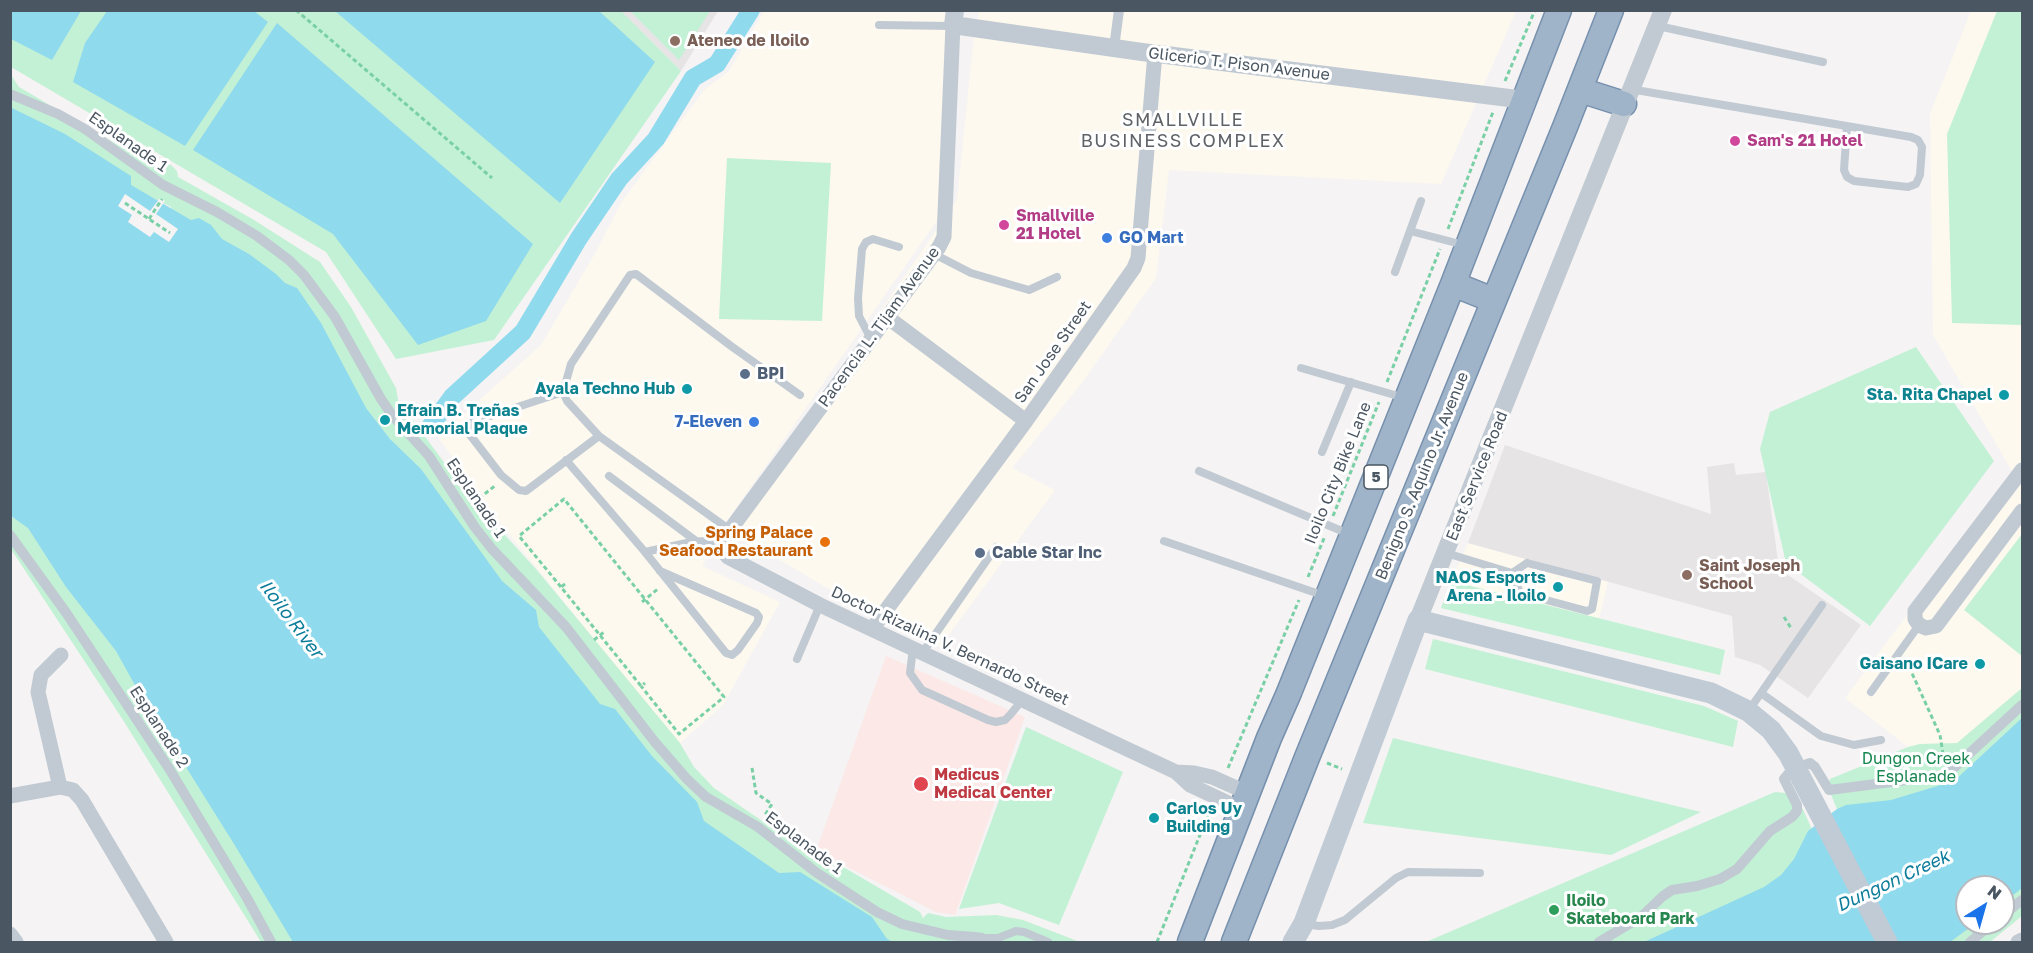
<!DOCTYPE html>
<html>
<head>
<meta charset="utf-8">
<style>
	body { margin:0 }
	#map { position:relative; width:2033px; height:953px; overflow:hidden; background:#f5f3f3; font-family:"Golos Text",sans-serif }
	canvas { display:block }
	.frame { position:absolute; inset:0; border:12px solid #4a5661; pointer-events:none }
	.north { position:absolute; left:1955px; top:875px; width:60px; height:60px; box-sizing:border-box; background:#fff; border:2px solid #b7bbc0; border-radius:50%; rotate:37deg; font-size:16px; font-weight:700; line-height:24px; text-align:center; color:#4a5661 }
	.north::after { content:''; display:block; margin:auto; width:21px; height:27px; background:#1a73e8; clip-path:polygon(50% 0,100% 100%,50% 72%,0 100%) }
</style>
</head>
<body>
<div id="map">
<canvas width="2033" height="953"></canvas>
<div class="frame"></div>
<div class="north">N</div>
</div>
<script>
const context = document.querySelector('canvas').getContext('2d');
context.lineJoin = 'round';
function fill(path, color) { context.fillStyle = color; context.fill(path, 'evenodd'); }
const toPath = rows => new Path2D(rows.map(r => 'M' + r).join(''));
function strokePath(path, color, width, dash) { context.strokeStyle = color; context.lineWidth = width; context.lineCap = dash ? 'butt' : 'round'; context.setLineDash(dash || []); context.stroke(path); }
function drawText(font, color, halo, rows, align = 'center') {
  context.font = font + ' "Golos Text",sans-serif'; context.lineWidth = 6; context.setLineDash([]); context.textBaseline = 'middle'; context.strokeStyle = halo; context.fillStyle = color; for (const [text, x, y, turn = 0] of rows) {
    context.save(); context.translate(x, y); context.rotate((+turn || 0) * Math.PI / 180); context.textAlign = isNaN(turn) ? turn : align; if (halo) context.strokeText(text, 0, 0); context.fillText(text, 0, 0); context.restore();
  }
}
fill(toPath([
	[764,11,949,11,938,219,727,521,702,566,780,602,723,705,680,743,503,527,438,437,541,345,597,250,621,203,704,90,729,71],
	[979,11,1516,11,1441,184,1169,170,1156,278,1081,384,1012,468,1055,490,948,636,942,648,822,585,730,530,957,200,973,45],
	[1971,11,2022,11,2022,688,1957,743,1920,744,1908,747,1845,698,2013,473,1933,335,1930,114],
	[1468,543,1608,582,1599,619,1451,581]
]), '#fdf9ef');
fill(toPath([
	[620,11,718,11,681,71],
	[1505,445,1711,514,1707,467,1734,463,1736,475,1766,472,1779,569,1861,625,1808,698,1760,665,1735,657,1732,616,1468,543]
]), '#e6e4e5');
fill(toPath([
	[886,656,1025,717,955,915,936,912,816,851]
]), '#fce8e6');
fill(toPath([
	[620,10,681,71,494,340,396,359,326,252,11,67,11,11],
	[630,11,710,11,679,60],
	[1997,11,2022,11,2022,325,1952,323,1947,134],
	[11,75,19,87,154,166,157,168,163,164,171,165,177,171,178,177,254,220,320,262,351,307,396,388,398,400,488,522,504,534,536,569,680,743,694,767,714,788,809,853,816,851,920,912,923,918,928,913,946,917,996,915,1023,920,1080,942,864,942,665,805,390,439,176,221,171,207,11,129],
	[727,158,831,163,822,321,719,319],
	[1916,347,1994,461,1870,626,1786,563,1760,449,1770,412],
	[10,516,15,519,31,517,308,942,261,942,123,720,11,549],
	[2022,534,2022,656,1964,610],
	[1451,581,1725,650,1720,675,1441,608],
	[1433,639,1704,706,1738,721,1733,747,1425,669],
	[2022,688,2022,765,1998,795,1837,809,1829,790,1830,779,1908,747,1920,744,1957,743],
	[1026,727,1123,772,1059,925,999,903,959,909],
	[1393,738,1701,812,1611,855,1363,823],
	[1775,792,1796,794,1829,867,1707,942,1426,942],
	[2022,882,2022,916,1990,942,1919,942,1967,923,2003,923,2003,887]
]), '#c3f1d5');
fill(toPath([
	[10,11,11,10,81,11,52,60,11,39],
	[107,11,254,11,268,22,185,146,73,82,85,43],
	[335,11,599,11,655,62,560,203],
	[277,23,533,244,486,321,418,345,333,234,193,150],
	[10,107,65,134,131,176,131,185,191,220,199,218,211,225,222,239,249,254,276,274,285,283,297,288,321,323,366,408,390,439,421,469,502,581,536,610,539,627,600,704,615,709,652,756,697,802,704,821,779,873,800,872,872,917,887,939,893,942,293,942,234,844,136,687,116,651,66,587,28,528,11,516],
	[2022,718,2022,888,2003,903,2003,887,1967,887,1967,923,1976,923,1950,942,1644,942,1764,887,1781,875,1794,859,1808,831,1837,809,1846,805,1891,800,1954,781]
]), '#90daee');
fill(toPath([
	[125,194,150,211,160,198,165,201,156,214,178,229,169,242,154,232,150,237,128,222,132,215,118,206]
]), '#f5f3f3');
strokePath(toPath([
	[429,428,452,397,523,332,579,238,619,179,656,139,693,78,717,64,751,10]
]), '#90daee', 18);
const trunk = toPath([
	[1580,90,1624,104],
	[1453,284,1493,300],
	[1190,942,1269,738,1288,695,1453,284,1559,10],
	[1234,942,1308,755,1565,127,1611,10]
]);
strokePath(trunk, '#7690ad', 27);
strokePath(toPath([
	[296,10,492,178],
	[1505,81,1535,10],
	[125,203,170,233],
	[149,219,162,199],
	[1448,229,1493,112],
	[1387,382,1440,249],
	[473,503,496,485],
	[1333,516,1379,402],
	[1308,577,1325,536],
	[565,584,561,587,641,686,645,683],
	[561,587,519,536,564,499,724,697,679,734,641,686],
	[642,602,659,588],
	[1784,617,1791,628],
	[594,640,604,632],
	[1906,660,1940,735,1944,760],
	[1327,763,1342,769],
	[752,768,756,793,772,804,765,815],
	[1228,768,1299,600],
	[1157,942,1210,810]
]), '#7ad0a6', 3, [4.5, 3]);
strokePath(toPath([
	[879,25,952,26],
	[1658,26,1823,62],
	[1630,89,1911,137,1918,140,1922,147,1920,175,1916,184,1908,187,1854,181,1847,177,1844,170,1847,126],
	[1410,231,1464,245],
	[934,254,971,273,1029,290,1057,277],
	[1395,272,1421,201],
	[871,339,859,316,858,298,862,249,866,242,873,239,899,247],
	[1301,368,1405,398],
	[563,392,472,422,467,431,501,475,519,490,526,491,599,436],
	[1322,452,1351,382],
	[566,460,645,552,726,653,732,655,738,650,757,623,759,617,756,613,660,571],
	[1199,471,1349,534],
	[609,476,696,541],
	[730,530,599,436,567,401,563,392,571,364,630,275,636,274,731,346,800,395],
	[1164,541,1325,596],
	[645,552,696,541,722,542],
	[1446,553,1512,573],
	[1527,563,1597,581,1592,609,1587,611,1520,593,1512,573,1527,563],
	[913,648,910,673,922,690,988,720,996,722,1005,720,1010,715,1023,699],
	[923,652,996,547],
	[797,659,820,605],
	[1871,692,1919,625],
	[1761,693,1822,605],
	[1749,710,1761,693,1821,736,1854,745,1881,740],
	[1305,924,1319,926,1332,925,1345,920,1396,878,1408,872,1480,873],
	[983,938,998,938,1016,931,1024,932,1048,942]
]), '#c1cad2', 8);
strokePath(toPath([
	[1114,48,1119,10],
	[10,94,58,114,85,129,163,185,217,212,257,236,289,260,304,275,335,317,381,399,392,415,429,456,474,526,492,549,566,627,654,741,686,778,706,797,758,827,817,873,877,912,902,924,948,935,975,937,982,938,987,942],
	[10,535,67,614,170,770,247,898,271,942],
	[2003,915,2022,900],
	[1599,942,1641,917,1663,896,1672,890,1697,886,1720,879,1737,869,1770,831,1792,817,1797,811,1797,805,1784,779,1789,773,1797,768,1810,763,1815,767,1829,790,1946,775,2022,705],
	[1970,942,1993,923]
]), '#c1cad2', 10);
strokePath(toPath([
	[953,25,944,237,939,247,730,530,722,542,722,550,728,557,820,605,1176,772,1190,785,1241,809],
	[887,317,1026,421],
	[2022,470,1915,611,1915,619,1919,625,1926,628,1936,626,2022,511],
	[872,629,1026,421,1134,268,1138,258,1155,53],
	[1176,772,1194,773,1212,777,1248,793],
	[60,787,38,692,41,675,61,655],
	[10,796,60,787,73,790,82,800,166,942],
	[10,934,16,942],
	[2018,942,2022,940]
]), '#c1cad2', 15);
strokePath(toPath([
	[955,10,953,25,1142,52,1525,100],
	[1418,620,1663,10]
]), '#c1cad2', 18);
strokePath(toPath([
	[1293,942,1304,923,1418,620,1711,693,1748,711,1771,730,1788,753,1887,942]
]), '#c1cbd6', 21);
strokePath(trunk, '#9fb4c9', 24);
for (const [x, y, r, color] of [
	[675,41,6,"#8d6e63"],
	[1735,141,6,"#d1479c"],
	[1004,225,6,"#d1479c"],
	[1107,238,6,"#3f7fe0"],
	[745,374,6,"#5c6f8a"],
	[687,389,6,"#0f9aa8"],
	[2004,395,6,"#0f9aa8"],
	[385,420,6,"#0f9aa8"],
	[754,422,6,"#3f7fe0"],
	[825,542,6,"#e8710a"],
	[980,553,6,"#5c6f8a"],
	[1687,575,6,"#8d6e63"],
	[1558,587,6,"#0f9aa8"],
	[1980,664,6,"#0f9aa8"],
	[921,784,8,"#e0444e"],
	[1154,818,6,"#0f9aa8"],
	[1554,910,6,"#2e9e5b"]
]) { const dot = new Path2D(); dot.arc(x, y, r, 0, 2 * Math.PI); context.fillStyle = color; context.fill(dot); strokePath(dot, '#fff', 2); }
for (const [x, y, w] of [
	[1376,477,24]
]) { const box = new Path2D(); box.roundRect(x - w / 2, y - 12, w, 24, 4.5); context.fillStyle = '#fff'; context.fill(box); strokePath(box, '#4a5661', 1.5); }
drawText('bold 15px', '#4a5661', null, [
	["5",1376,477]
]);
drawText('bold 16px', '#785e54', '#fff', [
	["Ateneo de Iloilo",687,41],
	["Saint Joseph",1699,566],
	["School",1699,584]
], 'left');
drawText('16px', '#4a5661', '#fff', [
	["Glicerio T. Pison Avenue",1239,64,7],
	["Esplanade 1",128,142,35],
	["Pacencia L. Tijam Avenue",879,327,-54],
	["San Jose Street",1053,352,-55],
	["Iloilo City Bike Lane",1338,473,-68],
	["Benigno S. Aquino Jr. Avenue",1422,476,-68],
	["East Service Road",1477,476,-68],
	["Esplanade 1",476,498,56],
	["Doctor Rizalina V. Bernardo Street",950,646,25],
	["Esplanade 2",159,727,57],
	["Esplanade 1",804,843,37]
]);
drawText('bold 16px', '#b23c85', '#fff', [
	["Sam's 21 Hotel",1747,141],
	["Smallville",1016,216],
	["21 Hotel",1016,234]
], 'left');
drawText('bold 16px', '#366cbe', '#fff', [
	["GO Mart",1119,238],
	["7-Eleven",742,422,"right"]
], 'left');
drawText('bold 16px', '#4e5e75', '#fff', [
	["BPI",757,374],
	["Cable Star Inc",992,553]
], 'left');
drawText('bold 16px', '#0d838f', '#fff', [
	["Ayala Techno Hub",675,389],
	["Sta. Rita Chapel",1992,395],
	["Efrain B. Treñas",397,411,"left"],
	["Memorial Plaque",397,429,"left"],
	["NAOS Esports",1546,578],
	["Arena - Iloilo",1546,596],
	["Gaisano ICare",1968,664],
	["Carlos Uy",1166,809,"left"],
	["Building",1166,827,"left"]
], 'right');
drawText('bold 16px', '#c56008', '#fff', [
	["Spring Palace",813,533],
	["Seafood Restaurant",813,551]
], 'right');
drawText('16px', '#17864f', '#fff', [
	["Dungon Creek",1916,759],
	["Esplanade",1916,777]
]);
drawText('bold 16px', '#be3a42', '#fff', [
	["Medicus",934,775],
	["Medical Center",934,793]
], 'left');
drawText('bold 16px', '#27864d', '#fff', [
	["Iloilo",1566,901],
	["Skateboard Park",1566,919]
], 'left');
context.letterSpacing = '1.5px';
drawText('18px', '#5f6368', '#fff', [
	["SMALLVILLE",1183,120],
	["BUSINESS COMPLEX",1183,141]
]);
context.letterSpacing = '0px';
drawText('italic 18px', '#0c7c9b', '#fff', [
	["Iloilo River",291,619,53],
	["Dungon Creek",1893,881,-25]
]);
</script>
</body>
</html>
